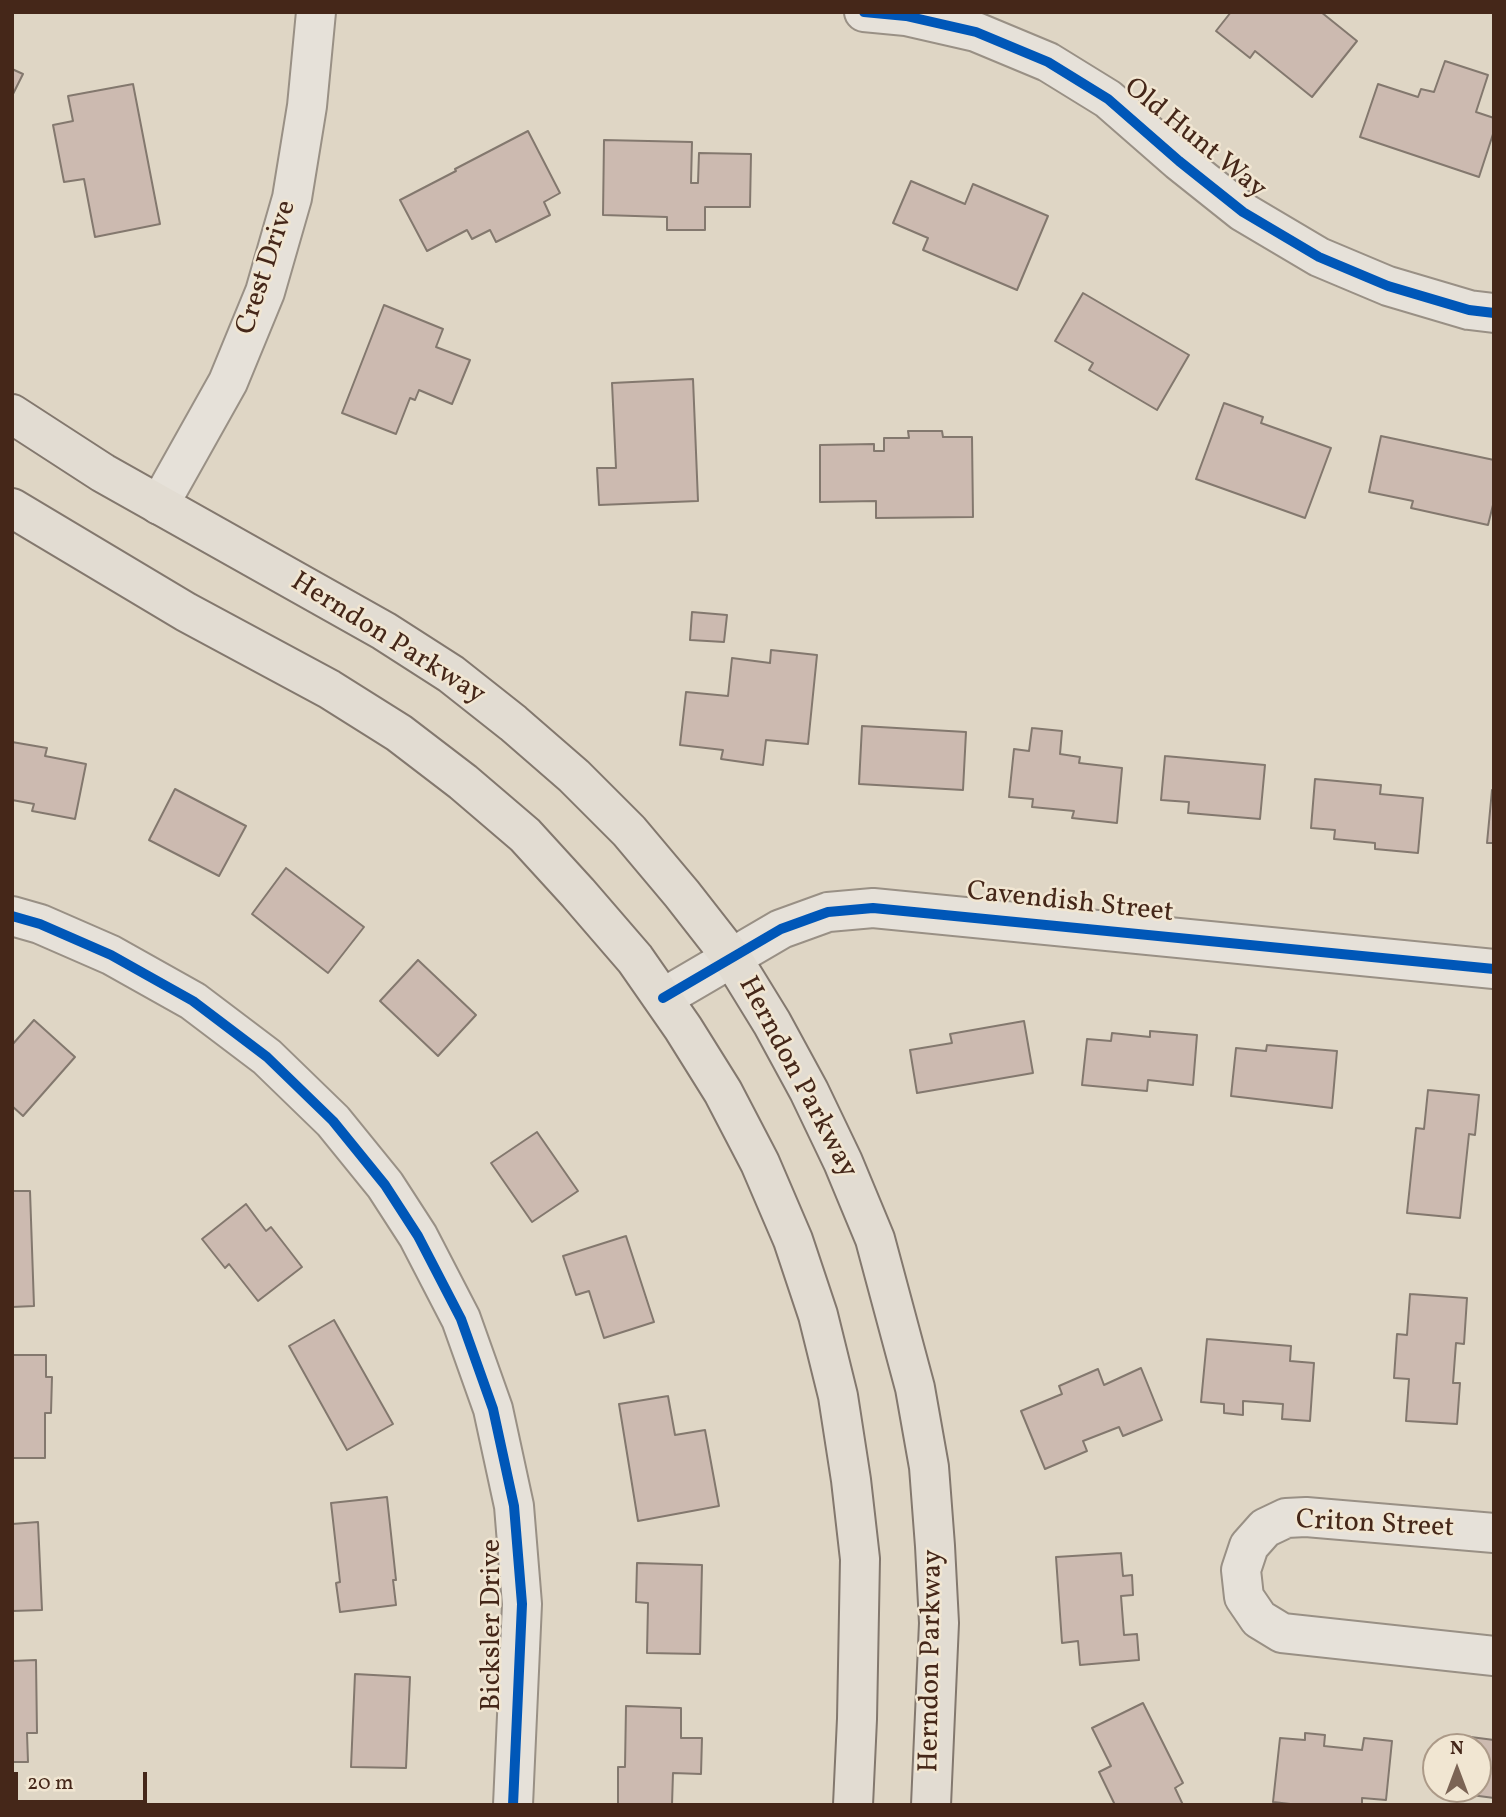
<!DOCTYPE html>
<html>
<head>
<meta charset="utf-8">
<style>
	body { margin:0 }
	#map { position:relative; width:1506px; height:1817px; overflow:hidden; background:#dfd6c5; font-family:Vollkorn,serif }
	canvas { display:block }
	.frame { position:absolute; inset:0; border:14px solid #452719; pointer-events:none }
	.north { position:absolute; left:1422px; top:1733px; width:70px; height:70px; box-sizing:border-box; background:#f1e6d2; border:2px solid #ac9a88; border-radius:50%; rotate:0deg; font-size:19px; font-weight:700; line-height:28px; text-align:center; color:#452719 }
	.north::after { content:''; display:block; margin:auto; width:24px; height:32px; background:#7b6455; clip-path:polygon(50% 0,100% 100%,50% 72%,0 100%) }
	.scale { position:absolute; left:14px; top:1772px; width:133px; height:32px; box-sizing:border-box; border:4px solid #452719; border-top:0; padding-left:9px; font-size:21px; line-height:24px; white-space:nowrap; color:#452719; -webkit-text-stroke:5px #f1e6d2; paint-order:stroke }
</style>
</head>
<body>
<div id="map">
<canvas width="1506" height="1817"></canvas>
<div class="frame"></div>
<div class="north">N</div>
<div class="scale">20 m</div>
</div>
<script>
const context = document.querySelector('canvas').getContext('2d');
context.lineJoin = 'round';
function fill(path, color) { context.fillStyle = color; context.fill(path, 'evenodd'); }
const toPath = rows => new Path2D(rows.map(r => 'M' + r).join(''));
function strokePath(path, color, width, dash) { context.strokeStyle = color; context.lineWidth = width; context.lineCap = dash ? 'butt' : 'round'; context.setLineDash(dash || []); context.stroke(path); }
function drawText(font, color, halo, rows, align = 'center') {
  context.font = font + ' Vollkorn,serif'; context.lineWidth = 5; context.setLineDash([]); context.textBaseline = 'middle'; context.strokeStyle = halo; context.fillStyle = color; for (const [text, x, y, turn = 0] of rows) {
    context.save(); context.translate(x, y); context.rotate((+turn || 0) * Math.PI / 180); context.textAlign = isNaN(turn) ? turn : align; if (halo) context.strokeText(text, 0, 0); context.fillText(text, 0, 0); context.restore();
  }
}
const building = toPath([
	[1231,12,1321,12,1357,41,1312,97,1255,51,1250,58,1216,31,1231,12],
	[1445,61,1488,75,1476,112,1494,118,1494,131,1479,177,1360,137,1378,84,1418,97,1421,89,1434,92,1445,61],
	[12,69,23,74,12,96,12,69],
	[133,84,160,224,95,237,84,179,64,182,53,125,73,121,68,96,133,84],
	[528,131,560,193,544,202,550,215,496,242,490,230,472,239,467,230,427,251,400,200,456,171,455,169,528,131],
	[604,140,692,142,691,183,698,183,699,153,751,154,750,207,705,207,705,230,667,230,667,217,603,215,604,140],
	[911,181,965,204,973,184,1048,216,1017,290,923,250,928,238,893,223,911,181],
	[1083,293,1189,355,1157,410,1089,370,1093,363,1055,341,1083,293],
	[384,305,443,329,436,347,470,360,452,404,419,390,415,400,410,398,396,434,342,413,384,305],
	[693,379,698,501,599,505,597,468,616,468,612,383,693,379],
	[1224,403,1263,417,1261,423,1331,448,1305,518,1196,479,1224,403],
	[908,431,942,431,943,437,972,437,973,517,876,518,876,501,820,502,820,445,874,444,874,451,884,451,884,438,909,438,908,431],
	[1381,436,1494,460,1494,501,1488,525,1411,508,1413,501,1369,492,1381,436],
	[692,612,727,615,724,642,690,640,692,612],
	[771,650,817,655,808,744,766,740,763,765,721,759,723,750,680,745,686,692,728,696,732,658,770,663,771,650],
	[862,726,966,732,963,790,859,784,862,726],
	[1032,728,1062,731,1060,754,1080,757,1079,763,1122,768,1117,823,1072,818,1074,811,1032,807,1033,799,1009,797,1014,749,1029,751,1032,728],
	[12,742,47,748,45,756,86,764,75,819,32,811,34,804,12,800,12,742],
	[1165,756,1265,765,1260,819,1188,813,1189,802,1161,800,1165,756],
	[1315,779,1381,785,1380,794,1423,798,1418,853,1375,849,1375,843,1334,839,1335,830,1311,828,1315,779],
	[175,789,246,826,219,876,149,840,175,789],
	[1492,790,1494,790,1494,843,1487,843,1492,790],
	[286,868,364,927,328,973,252,914,286,868],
	[418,960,476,1015,438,1056,380,1001,418,960],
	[34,1020,75,1057,23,1116,12,1106,12,1045,34,1020],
	[1024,1021,1033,1073,917,1093,910,1050,952,1043,950,1034,1024,1021],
	[1150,1031,1197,1035,1193,1085,1148,1080,1147,1091,1082,1085,1087,1039,1111,1041,1112,1033,1150,1037,1150,1031],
	[1267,1045,1337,1051,1332,1108,1231,1096,1236,1048,1266,1051,1267,1045],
	[1428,1090,1479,1095,1475,1135,1469,1134,1460,1218,1407,1213,1416,1128,1424,1129,1428,1090],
	[537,1132,578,1191,532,1222,491,1163,537,1132],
	[12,1191,30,1191,34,1306,12,1307,12,1191],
	[246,1204,266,1231,271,1227,302,1267,258,1301,229,1264,225,1268,202,1239,246,1204],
	[626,1236,654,1322,604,1338,589,1291,576,1295,563,1256,626,1236],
	[1410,1294,1467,1298,1464,1344,1456,1343,1453,1383,1460,1383,1457,1424,1406,1421,1409,1379,1394,1378,1397,1334,1407,1335,1410,1294],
	[334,1320,393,1424,347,1450,289,1346,334,1320],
	[1207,1339,1291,1346,1290,1361,1314,1363,1310,1421,1282,1419,1283,1404,1243,1401,1243,1415,1224,1413,1224,1404,1201,1402,1207,1339],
	[12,1355,46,1355,46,1377,52,1377,51,1413,45,1413,45,1458,12,1458,12,1355],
	[1141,1368,1162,1420,1123,1436,1119,1427,1083,1441,1087,1451,1045,1469,1021,1411,1062,1394,1059,1386,1098,1369,1104,1385,1141,1368],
	[668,1396,675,1435,705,1430,719,1506,638,1521,619,1404,668,1396],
	[387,1497,396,1580,393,1580,396,1605,340,1612,336,1583,340,1582,331,1503,387,1497],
	[38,1522,42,1610,12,1611,12,1524,38,1522],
	[1121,1553,1123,1576,1132,1575,1133,1595,1121,1596,1124,1635,1137,1634,1139,1660,1080,1665,1078,1641,1062,1643,1056,1557,1121,1553],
	[637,1563,702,1565,700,1654,647,1653,648,1603,636,1602,637,1563],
	[36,1660,37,1733,27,1733,28,1762,12,1762,12,1661,36,1660],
	[355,1674,410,1677,406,1768,351,1767,355,1674],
	[1143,1703,1183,1783,1175,1788,1183,1805,1115,1805,1099,1772,1111,1766,1092,1728,1143,1703],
	[626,1706,681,1708,681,1738,702,1738,701,1774,673,1773,672,1805,618,1805,618,1767,625,1767,626,1706],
	[1305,1733,1325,1735,1324,1746,1362,1750,1364,1738,1392,1741,1386,1800,1362,1798,1362,1805,1299,1805,1273,1802,1280,1738,1305,1740,1305,1733],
	[1463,1736,1494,1740,1494,1798,1456,1793,1456,1789,1478,1789,1478,1747,1462,1747,1463,1736]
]);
fill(building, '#ccbab0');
strokePath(building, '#83786e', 2);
const minor = toPath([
	[864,12,906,16,976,32,1048,62,1108,99,1179,161,1243,212,1319,257,1388,286,1469,310,1494,313],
	[159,505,228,382,265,292,292,198,307,106,316,12],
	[12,916,40,924,111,955,193,1001,267,1057,333,1121,385,1185,418,1236,461,1319,493,1409,514,1506,522,1604,513,1805],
	[663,998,781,929,828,912,873,908,1494,969],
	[1494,1533,1306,1517,1286,1518,1265,1528,1249,1546,1241,1570,1244,1597,1259,1619,1282,1633,1494,1656]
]);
const major = toPath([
	[12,414,103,473,384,631,451,674,513,723,574,776,629,831,682,894,732,958,772,1023,809,1091,843,1162,875,1239,915,1388,929,1467,935,1546,939,1623,931,1805],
	[12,508,186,612,329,689,399,733,463,782,525,835,578,893,635,959,683,1028,723,1092,760,1163,793,1240,818,1315,838,1396,851,1480,860,1559,857,1719,853,1805]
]);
strokePath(minor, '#999085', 42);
strokePath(major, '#83786e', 42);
strokePath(minor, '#e6e1d9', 38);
strokePath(major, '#e2dcd2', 38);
strokePath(toPath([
	[864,12,906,16,976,32,1048,62,1108,99,1179,161,1243,212,1319,257,1388,286,1469,310,1494,313],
	[12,916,40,924,111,955,193,1001,267,1057,333,1121,385,1185,418,1236,461,1319,493,1409,514,1506,522,1604,513,1805],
	[663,998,781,929,828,912,873,908,1494,969]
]), '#0057b8', 10);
drawText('28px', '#452719', '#f1e6d2', [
	["Old Hunt Way",1194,140,39],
	["Crest Drive",268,268,-72],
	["Herndon Parkway",387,640,32],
	["Cavendish Street",1070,904,6],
	["Herndon Parkway",796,1078,62],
	["Criton Street",1375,1526,3],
	["Bicksler Drive",494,1625,-90],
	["Herndon Parkway",933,1661,-89]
]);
</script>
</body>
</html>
